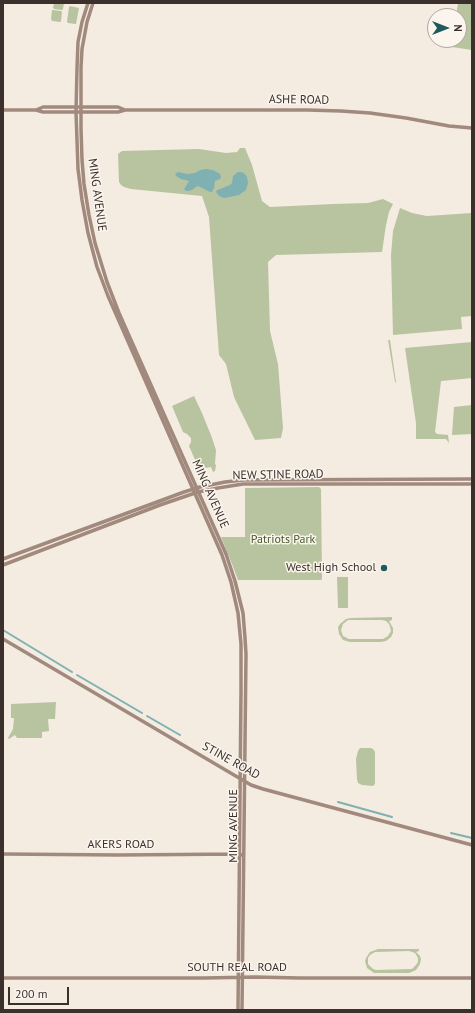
<!DOCTYPE html>
<html>
<head>
<meta charset="utf-8">
<style>
	body { margin:0 }
	#map { position:relative; width:475px; height:1013px; overflow:hidden; background:#f4ebe1; font-family:"PT Sans",sans-serif }
	canvas { display:block }
	.frame { position:absolute; inset:0; border:4px solid #3b302b; pointer-events:none }
	.north { position:absolute; left:427px; top:8px; width:40px; height:40px; box-sizing:border-box; background:#fbf5ee; border:1px solid #aea6a0; border-radius:50%; rotate:90deg; font-size:11px; font-weight:700; line-height:16px; text-align:center; color:#3b302b }
	.north::after { content:''; display:block; margin:auto; width:14px; height:18px; background:#1f5a5e; clip-path:polygon(50% 0,100% 100%,50% 72%,0 100%) }
	.scale { position:absolute; left:8px; top:987px; width:61px; height:18px; box-sizing:border-box; border:2px solid #3b302b; border-top:0; padding-left:5px; font-size:12px; line-height:14px; white-space:nowrap; color:#3b302b; -webkit-text-stroke:3px #fbf5ee; paint-order:stroke }
</style>
</head>
<body>
<div id="map">
<canvas width="475" height="1013"></canvas>
<div class="frame"></div>
<div class="north">N</div>
<div class="scale">200 m</div>
</div>
<script>
const context = document.querySelector('canvas').getContext('2d');
context.lineJoin = 'round';
function fill(path, color) { context.fillStyle = color; context.fill(path, 'evenodd'); }
const toPath = rows => new Path2D(rows.map(r => 'M' + r).join(''));
function strokePath(path, color, width, dash) { context.strokeStyle = color; context.lineWidth = width; context.lineCap = dash ? 'butt' : 'round'; context.setLineDash(dash || []); context.stroke(path); }
function drawText(font, color, halo, rows, align = 'center') {
  context.font = font + ' "PT Sans",sans-serif'; context.lineWidth = 3; context.setLineDash([]); context.textBaseline = 'middle'; context.strokeStyle = halo; context.fillStyle = color; for (const [text, x, y, turn = 0] of rows) {
    context.save(); context.translate(x, y); context.rotate((+turn || 0) * Math.PI / 180); context.textAlign = isNaN(turn) ? turn : align; if (halo) context.strokeText(text, 0, 0); context.fillText(text, 0, 0); context.restore();
  }
}
fill(toPath([
	[54,3,64,3,63,9,62,10,54,9,53,8],
	[458,3,472,3,472,50,452,47,453,40,459,40,459,16,456,16],
	[70,6,79,8,76,24,68,23,67,22,69,7],
	[52,10,53,10,61,11,62,12,61,21,60,22,52,21,51,19],
	[240,148,245,148,252,165,262,201,270,207,333,204,368,203,383,199,393,204,389,212,386,225,382,252,276,255,268,262,270,331,278,364,283,428,281,438,255,440,234,397,226,364,219,355,209,217,202,196,131,189,124,187,121,185,119,182,118,154,122,151,199,149,226,153,237,152],
	[400,208,412,213,427,216,472,213,472,316,461,317,462,329,393,335,391,255,393,231],
	[388,340,390,340,396,382,396,383,395,382],
	[472,342,472,378,441,381,435,432,437,434,448,435,449,443,446,439,416,439,416,423,405,348],
	[194,396,202,413,208,428,211,435,216,450,215,464,216,465,215,471,213,472,211,467,199,469,189,446,191,442,191,438,187,434,183,432,172,406],
	[472,405,472,434,452,435,454,407],
	[319,487,321,489,322,579,321,580,238,580,232,564,221,537,245,537,245,488],
	[337,577,348,577,348,608,338,608],
	[392,617,392,620,389,621,393,628,393,633,391,637,386,641,381,642,350,642,343,640,339,634,338,627,340,624,346,619,351,618],
	[348,620,382,620,386,621,389,624,390,627,391,631,388,636,383,639,349,639,343,636,341,630,343,624],
	[56,702,55,719,48,719,49,731,42,732,42,738,17,738,15,735,9,739,8,738,13,729,14,718,11,718,11,704],
	[360,748,371,748,373,749,375,752,375,784,373,786,362,785,358,783,357,779,356,759,358,751],
	[378,949,419,949,419,951,416,952,420,956,421,959,420,964,416,970,409,973,374,973,367,968,365,961,366,958,370,952],
	[409,951,415,953,418,958,418,962,416,965,412,969,376,970,373,969,368,964,368,958,370,955,375,952]
]), '#b8c4a0');
fill(toPath([
	[206,169,213,170,220,174,221,177,220,179,215,181,214,188,212,192,210,192,198,186,196,187,192,190,188,191,186,191,184,189,186,186,189,181,181,179,176,176,175,174,178,172,188,174,195,173,200,170],
	[238,172,241,172,244,173,247,177,248,183,246,190,239,195,224,198,219,196,216,192,217,190,220,189,230,185,232,183,233,176]
]), '#7fb0b2');
strokePath(toPath([
	[3,630,72,672],
	[77,675,142,713],
	[147,716,180,735],
	[338,802,392,817],
	[451,833,472,838]
]), '#7fb0b2', 2);
strokePath(toPath([
	[88,3,82,22,78,42,77,68,76,112,78,169,82,200,88,233,97,267,108,296,222,555,231,582,238,613,241,644,241,691,238,1010],
	[93,3,87,22,82,49,81,67,81,129,82,160,84,184,89,215,95,243,107,282,119,313,226,554,235,581,243,613,245,638,246,654,242,1010],
	[3,110,36,110],
	[125,110,118,107,43,107,36,110,43,112,118,112,125,110,308,110,341,111,370,113,406,118,449,126,472,128],
	[3,559,184,492,200,487,225,482,243,480,472,479],
	[3,565,160,505,198,492,218,488,243,484,472,484],
	[3,639,251,785,263,789,472,845],
	[3,854,118,855,240,854,241,855],
	[3,978,205,978,255,977,299,978,472,978]
]), '#a18a7d', 3.5);
for (const [x, y, r, color] of [
	[384,568,4,"#1f5a5e"]
]) { const dot = new Path2D(); dot.arc(x, y, r, 0, 2 * Math.PI); context.fillStyle = color; context.fill(dot); strokePath(dot, '#fbf5ee', 1.5); }
drawText('12px', '#3b302b', '#fbf5ee', [
	["ASHE ROAD",299,100,1],
	["MING AVENUE",97,195,82],
	["NEW STINE ROAD",278,475,-1],
	["MING AVENUE",210,494,66],
	["STINE ROAD",231,761,29],
	["MING AVENUE",234,826,-90],
	["AKERS ROAD",121,845],
	["SOUTH REAL ROAD",237,968]
]);
drawText('12px', '#4a5a2e', '#fbf5ee', [
	["Patriots Park",283,540]
]);
drawText('12px', '#3b302b', '#fbf5ee', [
	["West High School",376,568]
], 'right');
</script>
</body>
</html>
